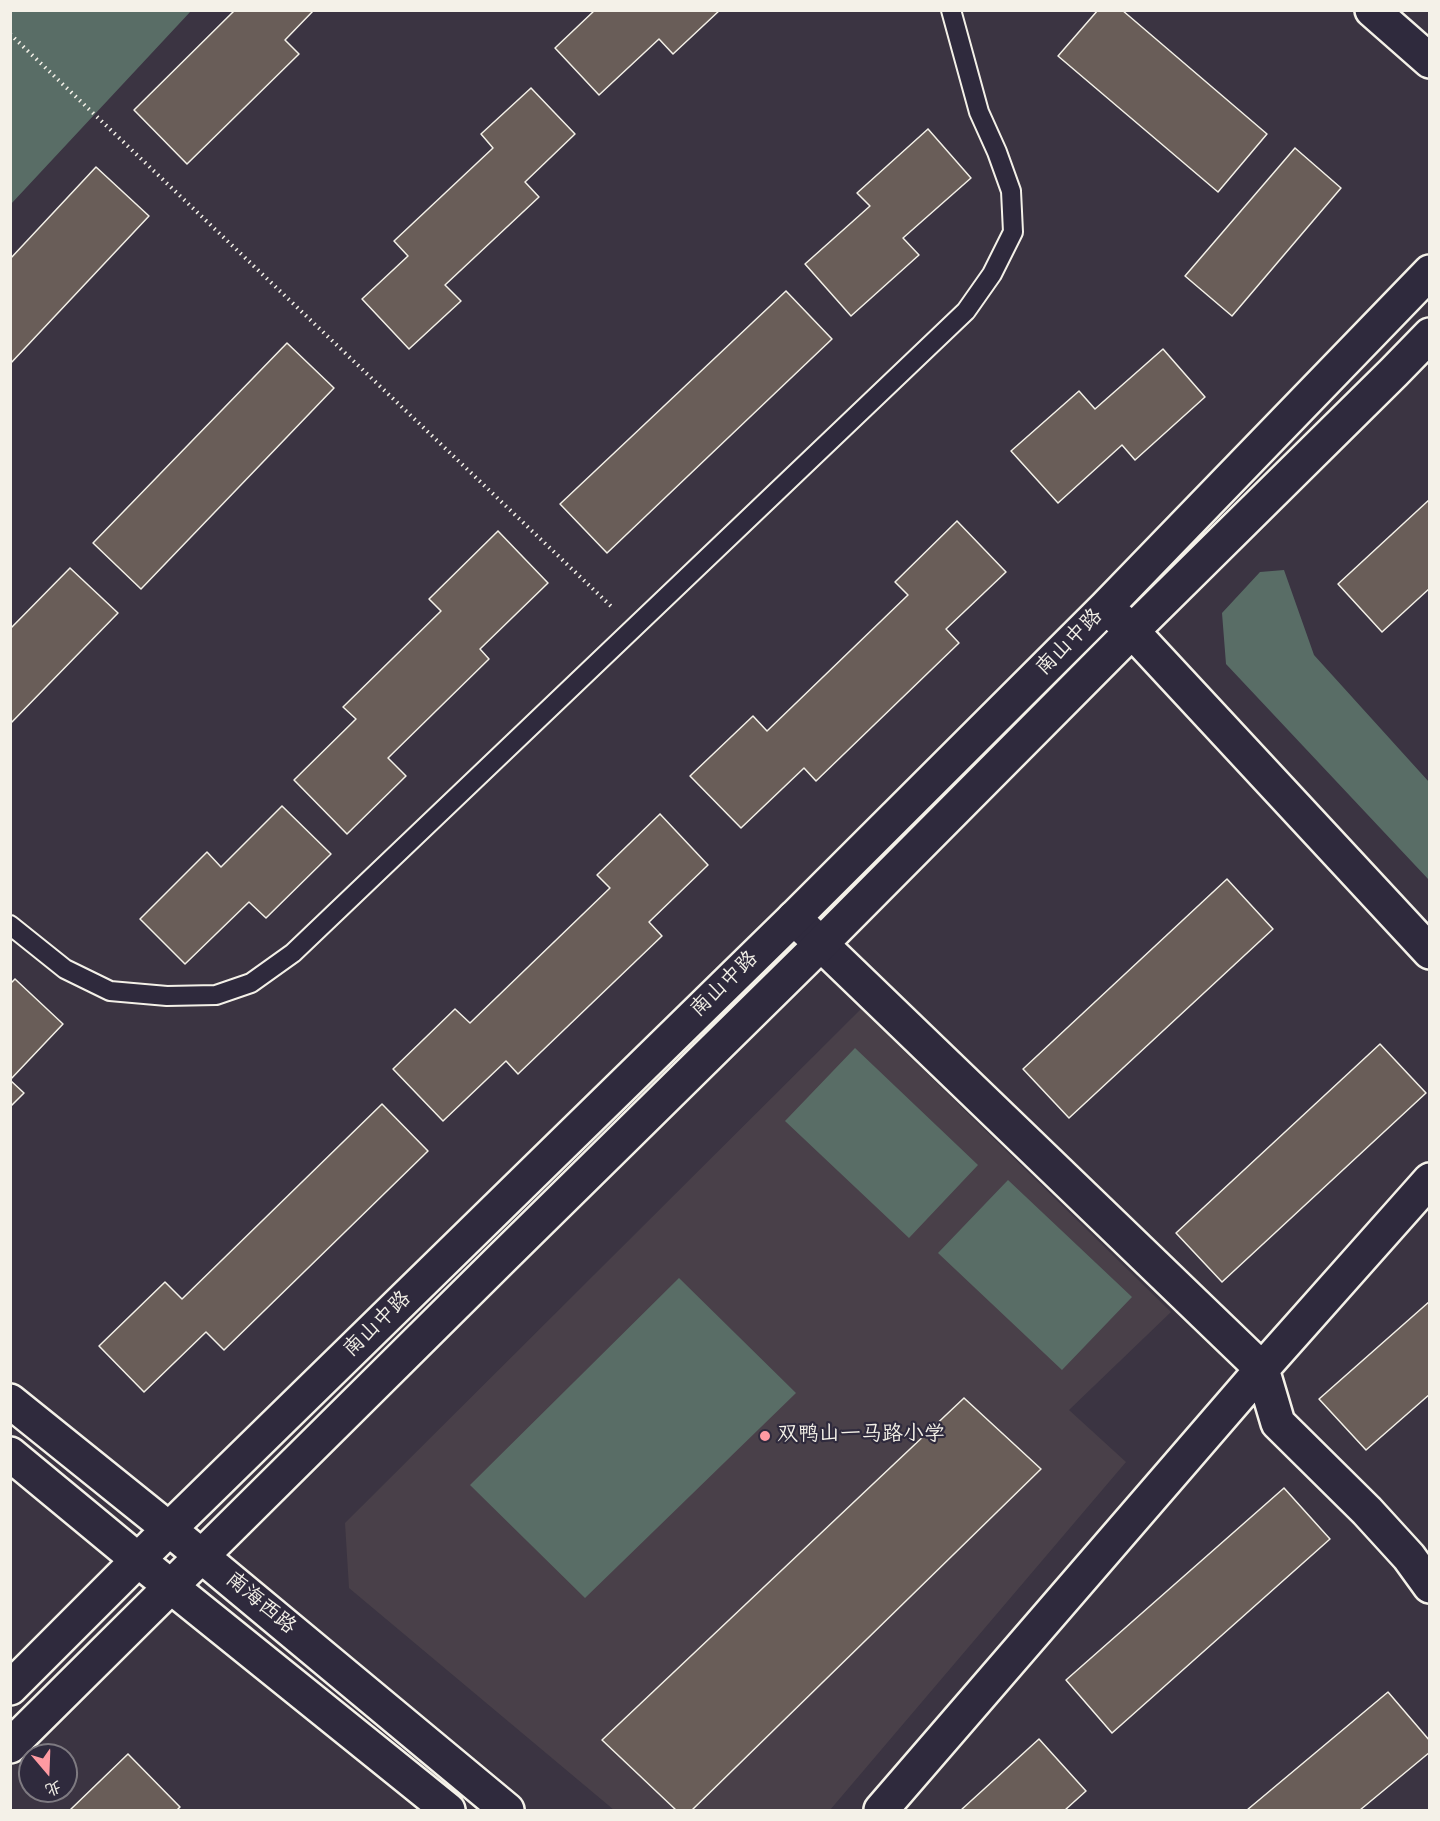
<!DOCTYPE html>
<html>
<head>
<meta charset="utf-8">
<style>
	body { margin:0 }
	#map { position:relative; width:1440px; height:1821px; overflow:hidden; background:#3b3442; font-family:"Architects Daughter","LXGW WenKai TC",sans-serif }
	canvas { display:block }
	.frame { position:absolute; inset:0; border:12px solid #f4f1e8; pointer-events:none }
	.north { position:absolute; left:18px; top:1743px; width:60px; height:60px; box-sizing:border-box; background:#2f2a3d; border:2px solid #7e7a81; border-radius:50%; rotate:161deg; font-size:16px; font-weight:700; line-height:24px; text-align:center; color:#f4f1e8 }
	.north::after { content:''; display:block; margin:auto; width:21px; height:27px; background:#ff9aa2; clip-path:polygon(50% 0,100% 100%,50% 72%,0 100%) }
</style>
</head>
<body>
<div id="map">
<canvas width="1440" height="1821"></canvas>
<div class="frame"></div>
<div class="north">北</div>
</div>
<script>
const context = document.querySelector('canvas').getContext('2d');
context.lineJoin = 'round';
function fill(path, color) { context.fillStyle = color; context.fill(path, 'evenodd'); }
const toPath = rows => new Path2D(rows.map(r => 'M' + r).join(''));
function strokePath(path, color, width, dash) { context.strokeStyle = color; context.lineWidth = width; context.lineCap = dash ? 'butt' : 'round'; context.setLineDash(dash || []); context.stroke(path); }
function drawText(font, color, halo, rows, align = 'center') {
  context.font = font + ' "Architects Daughter","LXGW WenKai TC",sans-serif'; context.lineWidth = 4.5; context.setLineDash([]); context.textBaseline = 'middle'; context.strokeStyle = halo; context.fillStyle = color; for (const [text, x, y, turn = 0] of rows) {
    context.save(); context.translate(x, y); context.rotate((+turn || 0) * Math.PI / 180); context.textAlign = isNaN(turn) ? turn : align; if (halo) context.strokeText(text, 0, 0); context.fillText(text, 0, 0); context.restore();
  }
}
fill(toPath([
	[861,1009,1171,1312,1069,1410,1126,1462,830,1810,614,1810,349,1588,345,1523]
]), '#494049');
fill(toPath([
	[11,10,191,11,11,204,10,11],
	[1284,570,1314,655,1429,782,1429,880,1226,664,1222,613,1260,572],
	[855,1048,978,1165,909,1238,785,1121],
	[1008,1180,1132,1297,1062,1370,938,1253],
	[679,1278,796,1393,585,1598,470,1485]
]), '#596d66');
const building = toPath([
	[235,10,314,10,285,40,299,54,187,164,134,110,235,10],
	[595,10,720,10,673,54,659,39,599,95,555,48,595,10],
	[1098,10,1122,10,1267,134,1218,192,1058,56,1098,10],
	[531,88,575,134,525,182,539,197,445,285,461,301,409,349,362,299,408,256,394,241,493,148,481,134,531,88],
	[928,129,971,178,903,238,919,255,851,316,805,264,870,206,857,193,928,129],
	[1295,148,1341,188,1232,316,1185,276,1295,148],
	[96,167,149,216,10,364,10,259,96,167],
	[786,291,832,339,607,553,560,504,786,291],
	[287,343,334,388,141,589,93,543,287,343],
	[1163,349,1205,397,1135,460,1122,445,1058,503,1011,451,1079,391,1095,409,1163,349],
	[1430,499,1430,588,1382,632,1338,584,1430,499],
	[957,521,1006,572,946,629,959,643,816,781,804,768,741,828,690,776,753,716,767,731,908,595,895,582,957,521],
	[498,531,548,583,480,649,489,659,388,758,406,776,347,834,294,780,356,719,343,707,441,611,429,599,498,531],
	[70,568,118,613,10,724,10,629,70,568],
	[282,806,331,854,266,918,249,902,185,964,140,919,207,852,221,867,282,806],
	[660,814,708,865,649,922,662,936,518,1074,506,1061,443,1121,393,1069,455,1009,470,1023,610,888,597,875,660,814],
	[1227,879,1273,929,1069,1118,1023,1069,1227,879],
	[15,979,63,1024,10,1080,10,984,15,979],
	[1380,1044,1426,1093,1222,1282,1176,1233,1380,1044],
	[10,1080,24,1093,10,1107,10,1080],
	[382,1104,428,1151,224,1350,206,1332,144,1392,99,1346,165,1282,182,1299,382,1104],
	[1430,1301,1430,1394,1366,1450,1319,1399,1430,1301],
	[964,1398,1041,1469,692,1810,676,1810,602,1740,964,1398],
	[1284,1488,1330,1539,1112,1733,1066,1680,1284,1488],
	[1388,1692,1430,1741,1430,1752,1360,1810,1247,1810,1388,1692],
	[1039,1739,1086,1791,1065,1810,961,1810,1039,1739],
	[128,1754,180,1807,177,1810,70,1810,128,1754]
]);
fill(building, '#695d58');
strokePath(building, '#f4f1e8', 1.5);
const service = toPath([
	[10,925,65,969,110,991,167,996,216,995,251,983,293,953,966,311,992,274,1013,232,1011,191,997,152,979,112,951,10]
]);
const minor = toPath([
	[794,918,1262,1369,1278,1423,1367,1511,1409,1557,1430,1586],
	[881,1810,1262,1369,1430,1180]
]);
const tertiary = toPath([
	[1116,616,1132,631,1430,952],
	[10,1401,169,1529,507,1810],
	[10,1454,138,1560,448,1810],
	[10,1688,169,1529,794,918,1106,607,1430,272],
	[10,1746,501,1259,821,944,1132,631,1394,372,1430,335]
]);
const primary = toPath([
	[1372,10,1430,61]
]);
strokePath(service, '#f4f1e8', 22);
strokePath(minor, '#f4f1e8', 38);
strokePath(tertiary, '#f4f1e8', 38);
strokePath(primary, '#f4f1e8', 38);
strokePath(toPath([
	[10,34,614,609]
]), '#f4f1e8', 4, [1.5, 4.5]);
strokePath(service, '#2f2a3d', 18);
strokePath(minor, '#2f2a3d', 33);
strokePath(tertiary, '#2f2a3d', 33);
strokePath(primary, '#2f2a3d', 33);
for (const [x, y, r, color] of [
	[765,1436,6,"#ff9aa2"]
]) { const dot = new Path2D(); dot.arc(x, y, r, 0, 2 * Math.PI); context.fillStyle = color; context.fill(dot); strokePath(dot, '#2f2a3d', 2); }
drawText('21px', '#f4f1e8', '#2f2a3d', [
	["南山中路",1070,643,-45],
	["南山中路",725,985,-44],
	["南山中路",378,1325,-44],
	["南海西路",260,1604,40]
]);
drawText('21px', '#f4f1e8', '#2f2a3d', [
	["双鸭山一马路小学",777,1436]
], 'left');
</script>
</body>
</html>
